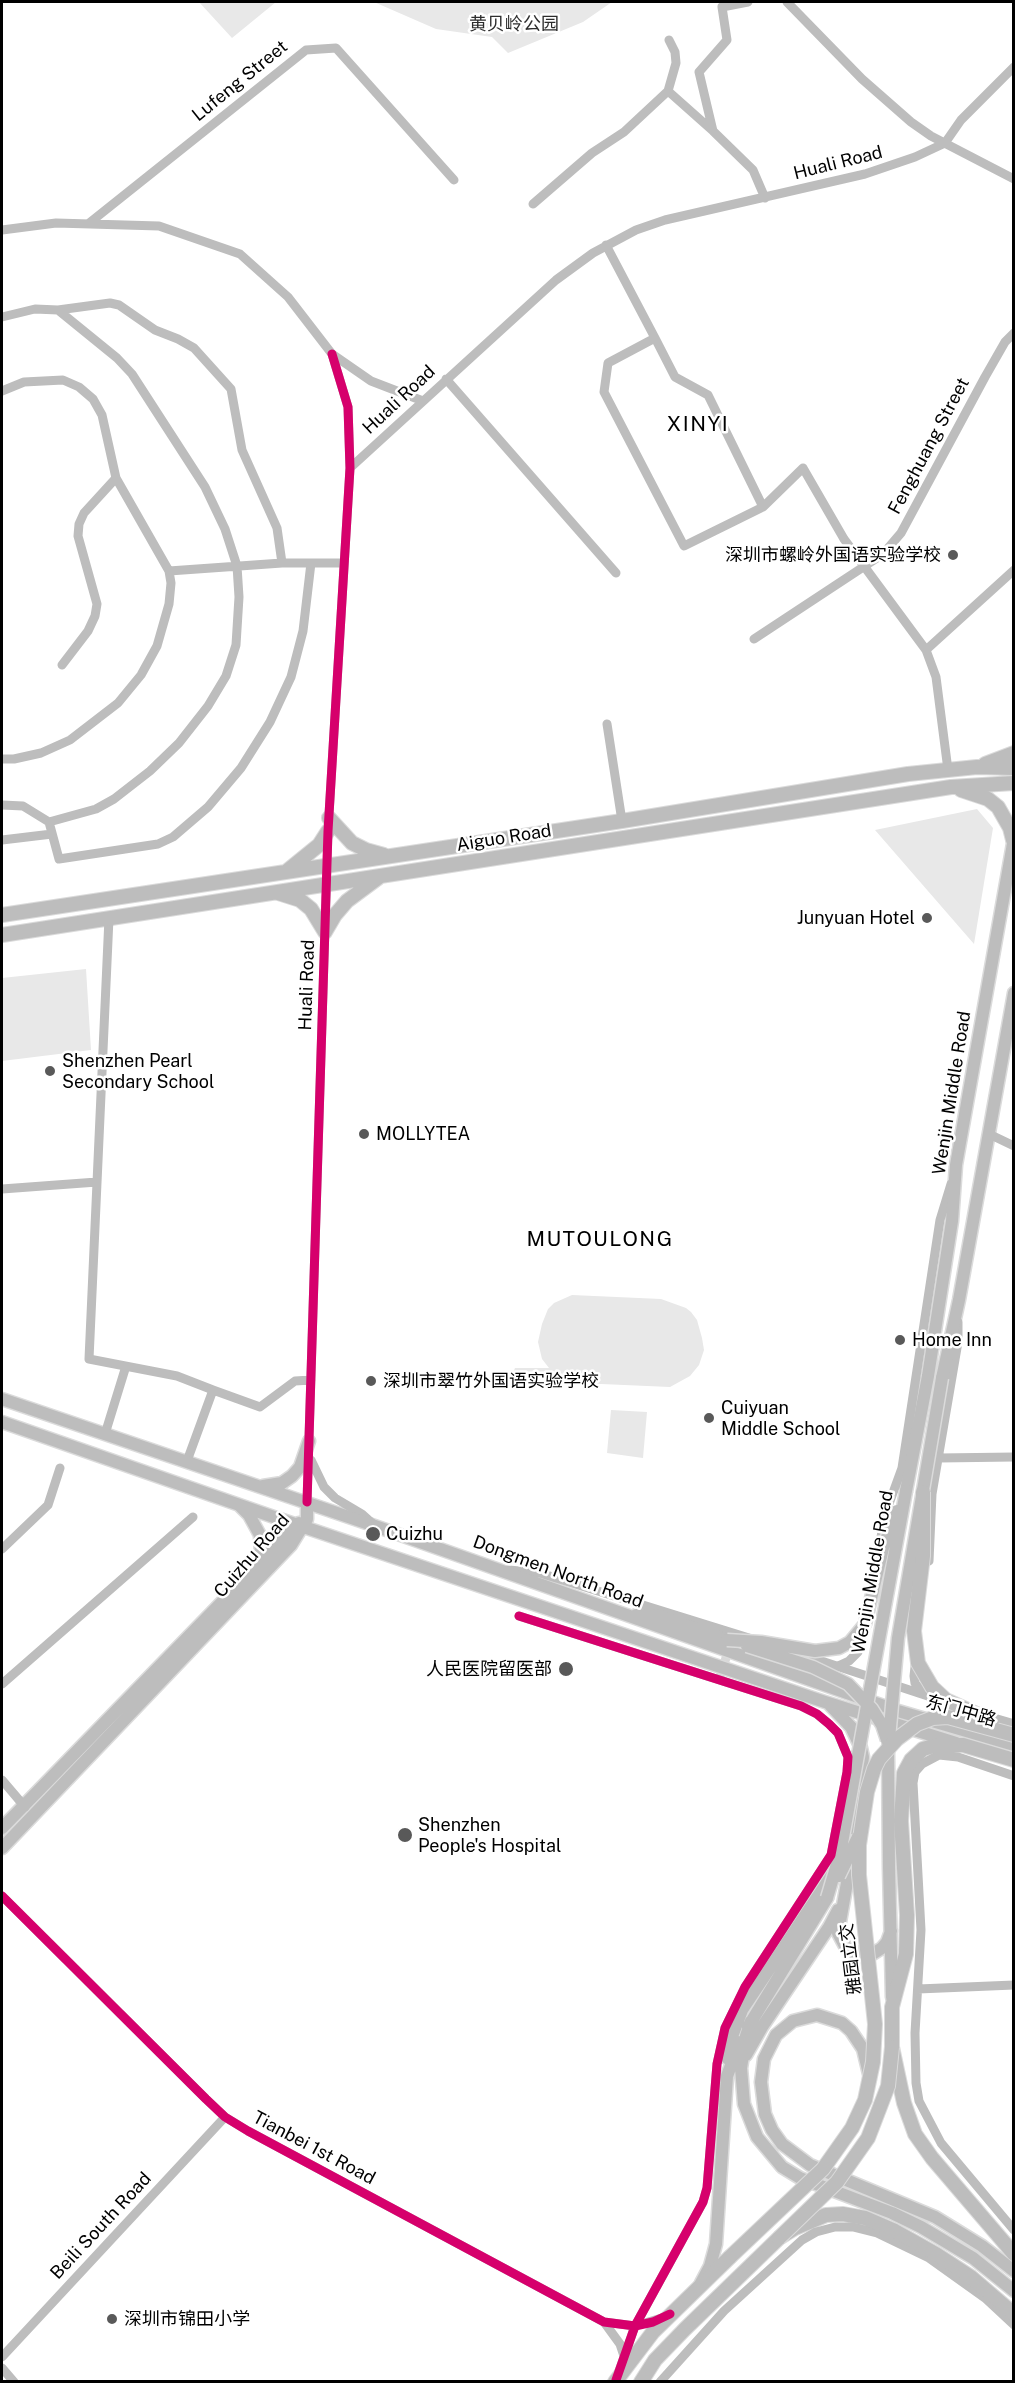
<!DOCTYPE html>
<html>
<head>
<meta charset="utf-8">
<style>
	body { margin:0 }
	#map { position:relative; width:1015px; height:2383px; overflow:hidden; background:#fff; font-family:"Public Sans",sans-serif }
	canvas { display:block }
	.frame { position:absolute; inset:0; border:3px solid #000; pointer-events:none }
</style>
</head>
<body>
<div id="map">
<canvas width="1015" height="2383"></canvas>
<div class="frame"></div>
</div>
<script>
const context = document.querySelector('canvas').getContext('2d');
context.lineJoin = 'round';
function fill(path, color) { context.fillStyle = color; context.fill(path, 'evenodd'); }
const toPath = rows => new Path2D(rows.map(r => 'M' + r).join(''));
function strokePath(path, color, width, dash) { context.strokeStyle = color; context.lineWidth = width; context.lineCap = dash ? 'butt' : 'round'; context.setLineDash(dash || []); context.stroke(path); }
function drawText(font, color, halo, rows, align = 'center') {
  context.font = font + ' "Public Sans","Noto Sans SC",sans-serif'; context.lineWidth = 5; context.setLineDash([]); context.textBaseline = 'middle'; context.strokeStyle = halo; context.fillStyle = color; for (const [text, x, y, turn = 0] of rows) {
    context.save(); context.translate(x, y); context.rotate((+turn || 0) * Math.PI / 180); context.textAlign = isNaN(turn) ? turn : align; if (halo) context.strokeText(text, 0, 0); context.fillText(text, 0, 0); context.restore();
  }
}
fill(toPath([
	[199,2,276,2,232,38],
	[374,2,612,2,583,22,508,53,492,37,436,29],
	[977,809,993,828,974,944,875,830],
	[86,969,91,1050,2,1061,2,978],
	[572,1295,661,1299,686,1308,691,1312,697,1320,702,1338,704,1350,699,1365,690,1376,670,1387,510,1380,515,1368,549,1368,542,1359,538,1342,542,1324,548,1309,554,1303],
	[611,1410,647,1412,643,1458,607,1453]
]), '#e8e8e8');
strokePath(toPath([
	[720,1677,730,1645]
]), '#d9d9d9', 9, [9, 4.5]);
const major = toPath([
	[942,1378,959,1300,1014,993],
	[2,1399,375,1526,898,1711,1014,1745],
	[2,1422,271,1516,825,1702,956,1743],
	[263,1486,282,1483,292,1476,300,1467,309,1441],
	[906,1491,928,1376,952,1221,956,1165,1014,838],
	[240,1506,249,1515,260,1535,261,1556,258,1565],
	[636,1615,660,1616,727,1640],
	[830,1705,851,1727,861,1748,863,1757,850,1866,838,1933,846,1948,863,1955,871,1955,882,1948,887,1942,891,1931],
	[888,1750,889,1867,892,1997],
	[2,1828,299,1523],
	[2,1848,291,1545,307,1519,307,1502],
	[751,2021,746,2036,741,2068,744,2104,757,2137,782,2167,800,2178,892,2213,921,2227,973,2258,1014,2291],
	[748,2027,827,1898],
	[746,2055,762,2027,829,1927,838,1910],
	[728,2059,731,2039,742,2010,832,1875],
	[869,2074,863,2049,851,2031,842,2023,817,2015,793,2021,776,2035,764,2059,761,2082,765,2114,772,2130,782,2144,810,2165,935,2217,982,2246,1014,2271],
	[701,2283,710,2266,716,2244,727,2076,740,2042]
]);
const highway = toPath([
	[985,764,1014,753],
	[961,790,988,799,998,807,1010,828,1013,840],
	[329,818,352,843,366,850,384,855],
	[287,871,319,845,328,831],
	[278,893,300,900,311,909,325,932],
	[2,915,622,821,908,774,977,767,1014,768],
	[325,932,335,915,347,901,378,878],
	[2,935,951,787,1014,783],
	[1014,1760,963,1745,937,1745,923,1749,911,1760,904,1773,901,1821,907,1915,906,1954,892,2007,892,2047,904,2103,915,2134,932,2158,1014,2254],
	[615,2382,653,2332,730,2257],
	[641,2382,655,2360,685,2329,779,2238,795,2228,826,2215,843,2214,865,2218,895,2231,936,2254,971,2277,1014,2314]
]);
strokePath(major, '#dbdbdb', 15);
strokePath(highway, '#dbdbdb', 16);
strokePath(toPath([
	[787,2,862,79,911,122,931,136,1014,179],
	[668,91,713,131,753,170,765,198],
	[713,131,699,72,727,40,722,7,748,2],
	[533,204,592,153,624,132,668,91,676,63,675,52,669,40],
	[88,224,306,50,336,48,454,180],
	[2,230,56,223,159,226,240,254,288,297,332,354,371,381,423,401],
	[606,245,655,338,675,377,708,395,763,507,684,546,604,392,608,363,655,338],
	[2,317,35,309,58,310,110,303,119,305,155,330,178,339,194,348,231,389,242,450,277,528,282,563],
	[446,379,616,573],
	[2,391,24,382,63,380,79,387,93,399,102,415,116,478,169,571,171,583,169,604,157,646,141,675,118,703,70,740,41,753,14,759,2,759],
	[350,468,556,280,593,253,636,230,665,220,865,174,915,157,945,143,961,120,1014,67],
	[763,507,803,468,844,539,926,650,936,677,948,770],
	[169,571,282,563,344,563],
	[754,639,883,554,901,533,985,377,1005,342,1014,333],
	[926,650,1014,570],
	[62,665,88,631,95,616,97,604,78,536,79,524,84,513,116,478],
	[607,724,622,821],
	[2,805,23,806,49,822,96,809,114,799,150,771,179,743,208,706,226,676,236,645,239,597,237,566,225,529,205,487,132,374,117,358,58,310],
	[49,822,59,859,158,844,173,837,208,807,241,768,270,722,291,677,303,631,311,563],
	[2,840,52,834],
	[109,918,89,1359,177,1376,213,1390,187,1461],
	[989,1134,1014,1146],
	[2,1189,97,1182],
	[213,1390,260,1407,295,1381,311,1380],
	[105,1434,126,1366],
	[939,1458,1014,1457],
	[311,1460,324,1487,335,1498,362,1514,372,1523],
	[307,1502,328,831,350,468,348,407,332,354],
	[879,1547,886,1512,902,1468,940,1220,951,1184],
	[2,1549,48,1505,60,1468],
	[929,1561,932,1494,958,1342,958,1322],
	[509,1570,540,1573,749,1638],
	[519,1616,801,1706,817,1714,829,1724,838,1733,848,1757,847,1772,831,1855,745,1987,725,2028,717,2064,707,2188,703,2202,635,2326,619,2371],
	[791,1651,946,1702],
	[916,1658,914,1676,915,1683,924,1694],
	[838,1666,849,1661,858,1652,864,1628],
	[2,1684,193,1517],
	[987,1716,1014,1724],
	[1014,1776,958,1757,939,1755,922,1764,915,1772,913,1783,921,1930,915,2033,916,2083,919,2101,941,2143,1014,2230],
	[2,1780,25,1807],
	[2,1896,206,2099,225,2117,248,2131,604,2322,635,2326,665,2317],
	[918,1989,1014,1985],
	[604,2322,620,2344,624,2356],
	[2,2357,225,2117],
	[2,2368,14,2382],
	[660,2382,724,2311,802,2240,816,2232,835,2227,853,2227,877,2233,929,2258,985,2298,1014,2325]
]), '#bdbdbd', 9);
strokePath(major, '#bdbdbd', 12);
strokePath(highway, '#bdbdbd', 14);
const majorBridge = toPath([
	[727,1640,761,1642,815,1651,839,1648,850,1642,865,1624,883,1548,897,1511],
	[747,1646,813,1667,848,1684,872,1709,882,1725,887,1740],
	[888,1750,898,1638,942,1378],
	[839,1876,858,1837],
	[827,1898,840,1854,906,1491]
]);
const highwayBridge = toPath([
	[923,1492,923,1556,914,1631,918,1663,932,1687,946,1700,992,1721],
	[779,2238,837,2182,868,2138,888,2086,892,2047],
	[730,2257,823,2169,852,2128,865,2100,873,2062,875,2024,859,1875,859,1845,867,1792,874,1769,879,1759,897,1739,917,1724,933,1718,948,1717,1014,1735]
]);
strokePath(majorBridge, '#dbdbdb', 15, []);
strokePath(highwayBridge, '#dbdbdb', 16, []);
strokePath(majorBridge, '#bdbdbd', 12);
strokePath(highwayBridge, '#bdbdbd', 14);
strokePath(toPath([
	[307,1502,328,831,350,468,348,407,332,354],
	[519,1616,801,1706,817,1714,829,1724,838,1733,848,1757,847,1772,831,1855,745,1987,725,2028,717,2064,707,2188,703,2202,635,2326,616,2380],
	[2,1896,206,2099,225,2117,248,2131,604,2322,635,2326,653,2322,670,2314]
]), '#d6006c', 9);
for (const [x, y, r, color] of [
	[953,555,6,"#595959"],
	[927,918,6,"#595959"],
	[50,1071,6,"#595959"],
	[364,1134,6,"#595959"],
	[900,1340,6,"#595959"],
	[371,1381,6,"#595959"],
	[709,1418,6,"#595959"],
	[373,1534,8,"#595959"],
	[566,1669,8,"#595959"],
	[405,1835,8,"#595959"],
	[112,2319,6,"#595959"]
]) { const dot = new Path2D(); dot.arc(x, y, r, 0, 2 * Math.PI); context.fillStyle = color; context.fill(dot); strokePath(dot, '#fff', 2); }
drawText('18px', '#2d2d2d', '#fff', [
	["黄贝岭公园",514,24]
]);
drawText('18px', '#000', '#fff', [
	["Lufeng Street",240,81,-39],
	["Huali Road",838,163,-14],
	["Huali Road",399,400,-43],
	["Fenghuang Street",929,446,-62],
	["Aiguo Road",504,838,-9],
	["Huali Road",307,985,-88],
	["Wenjin Middle Road",952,1093,-81],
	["Cuizhu Road",252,1556,-49],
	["Dongmen North Road",558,1572,20],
	["Wenjin Middle Road",873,1572,-80],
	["东门中路",961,1711,16],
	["雅园立交",851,1959,-97],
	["Tianbei 1st Road",314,2148,28],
	["Beili South Road",101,2226,-47]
]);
drawText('18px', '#000', '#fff', [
	["深圳市螺岭外国语实验学校",941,555,"right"],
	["Junyuan Hotel",915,918,"right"],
	["Shenzhen Pearl",62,1061],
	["Secondary School",62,1082],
	["MOLLYTEA",376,1134],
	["Home Inn",912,1340],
	["深圳市翠竹外国语实验学校",383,1381],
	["Cuiyuan",721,1408],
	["Middle School",721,1429],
	["Cuizhu",386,1534],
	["人民医院留医部",552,1669,"right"],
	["Shenzhen",418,1825],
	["People's Hospital",418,1846],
	["深圳市锦田小学",124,2319]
], 'left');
context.letterSpacing = '1.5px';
drawText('21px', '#000', '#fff', [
	["XINYI",698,425],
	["MUTOULONG",600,1240]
]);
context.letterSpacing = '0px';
</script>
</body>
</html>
